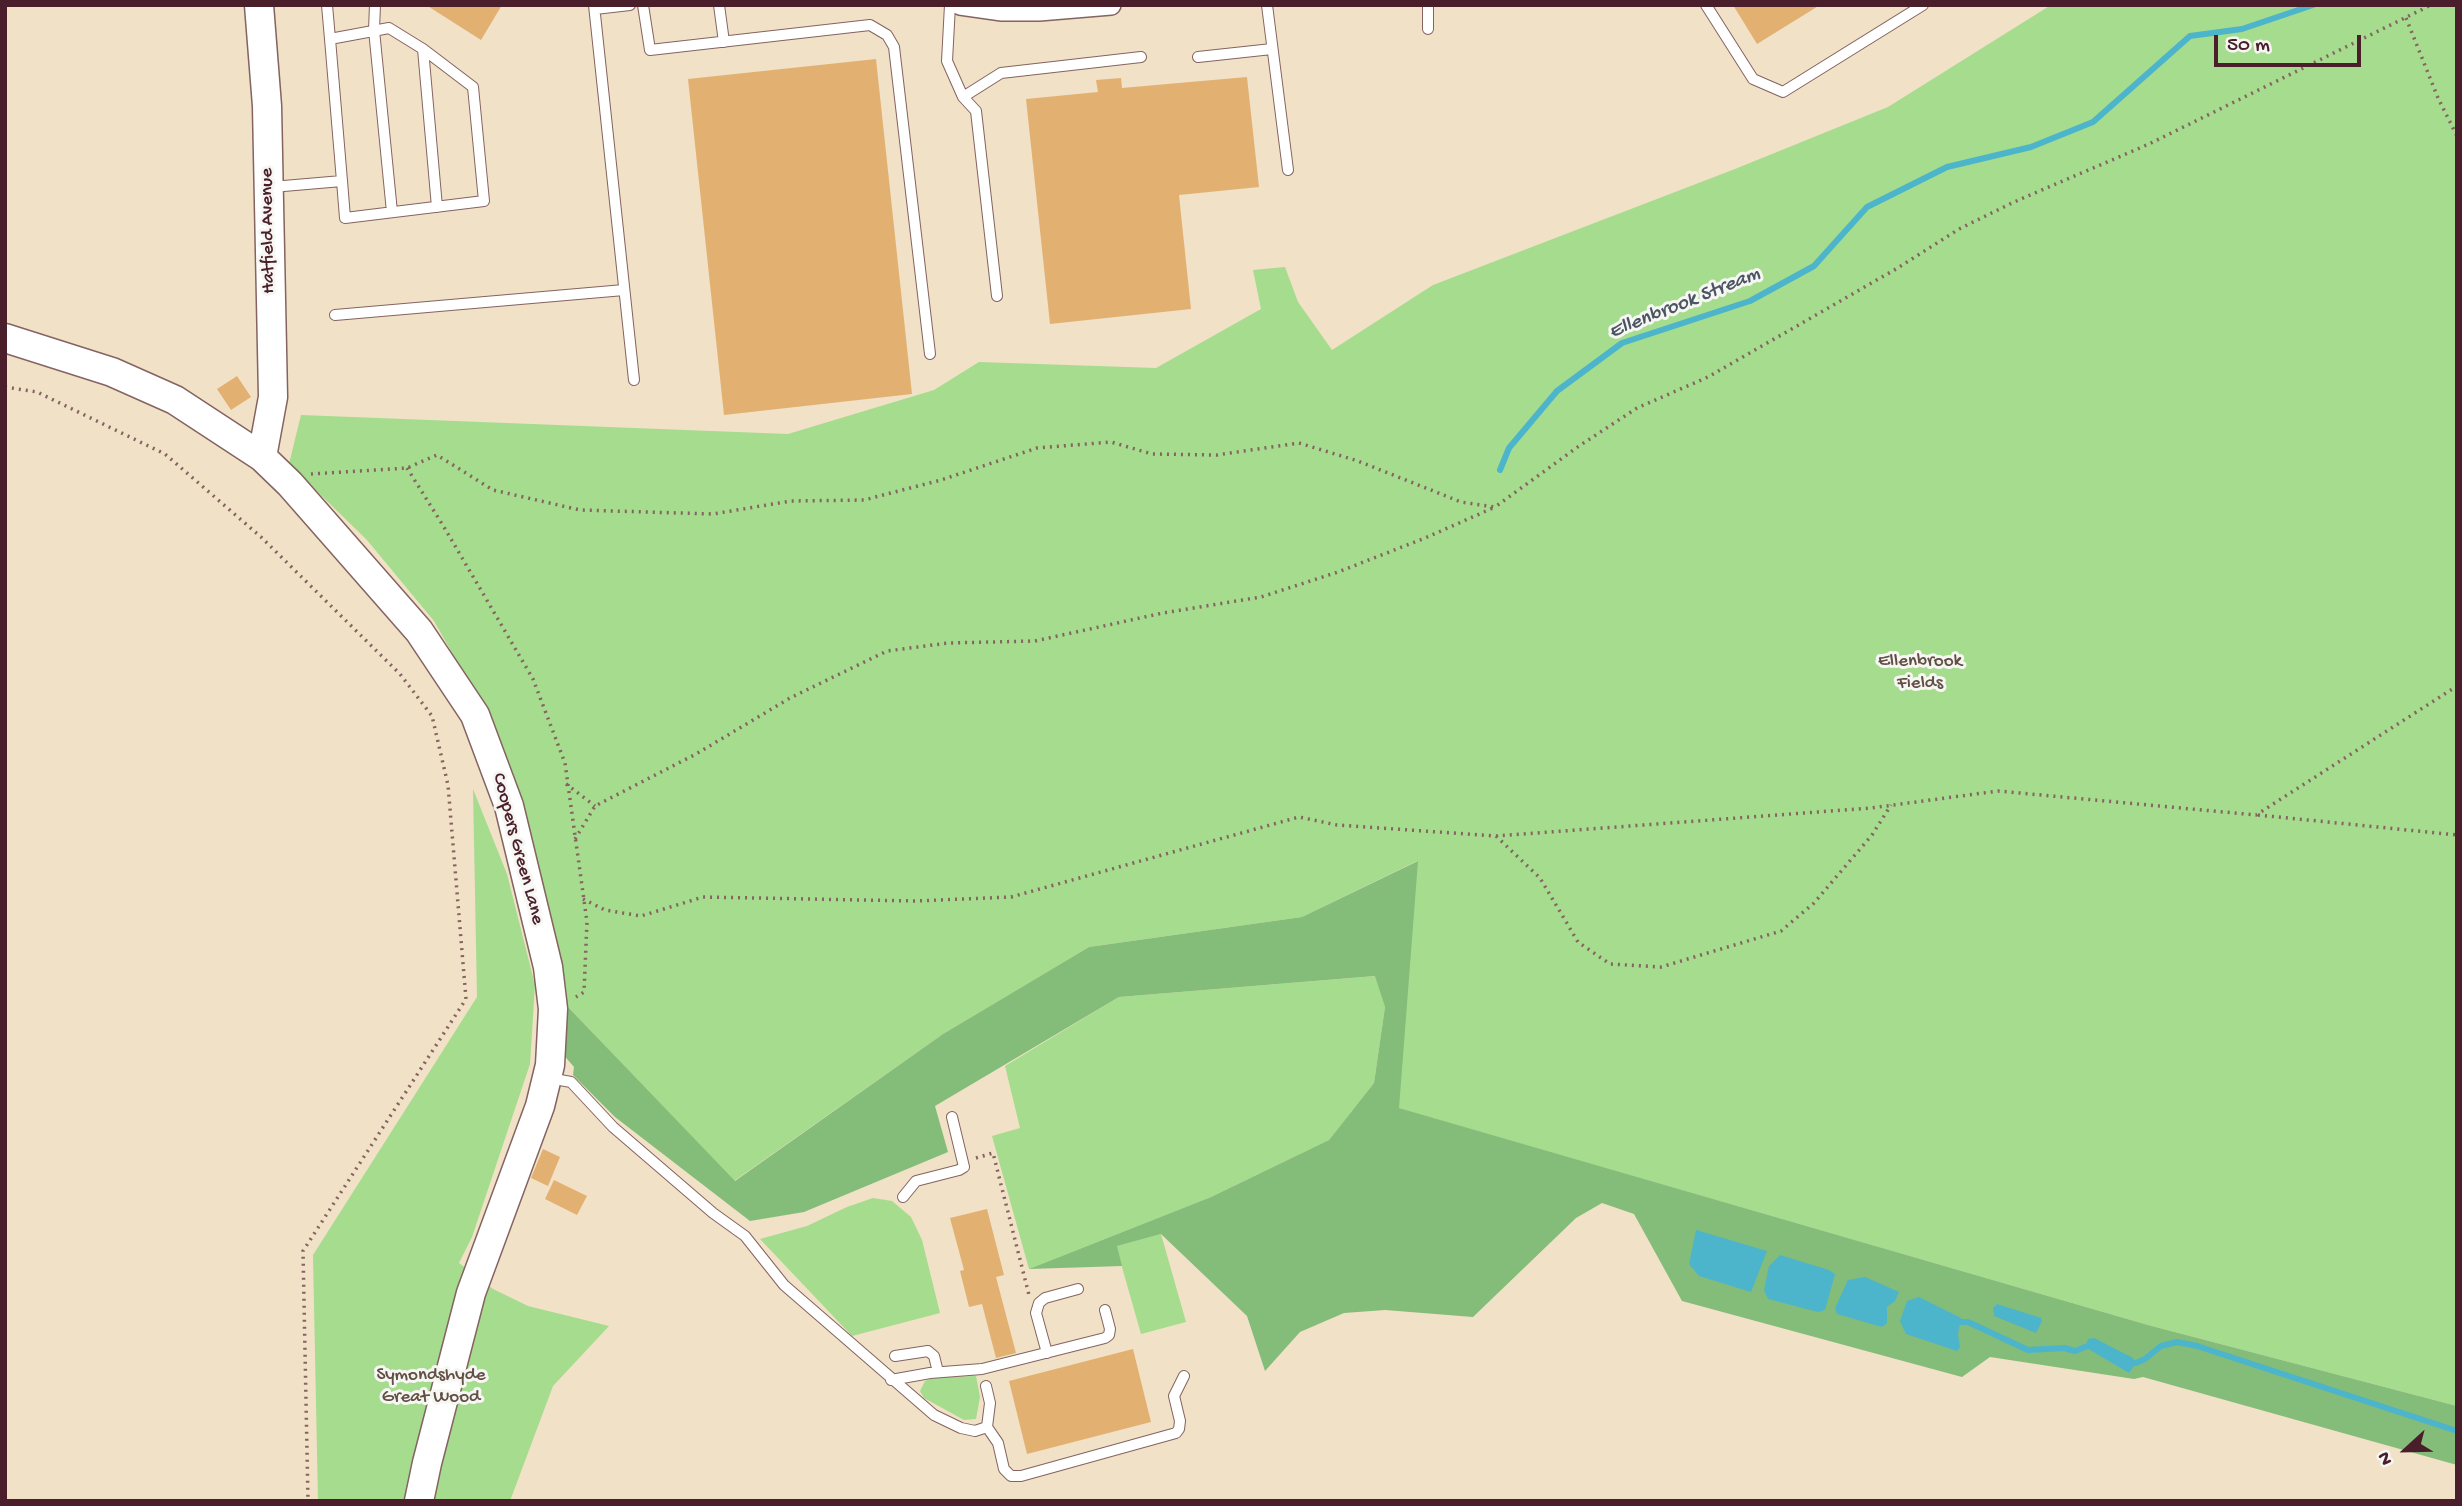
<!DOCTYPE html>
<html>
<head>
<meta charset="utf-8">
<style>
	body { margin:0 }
	#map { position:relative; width:2462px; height:1506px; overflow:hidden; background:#f1e1c6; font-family:"Gochi Hand",sans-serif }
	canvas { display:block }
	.frame { position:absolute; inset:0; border:7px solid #4a1f2b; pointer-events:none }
	.north { position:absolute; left:2371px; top:1415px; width:70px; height:70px; -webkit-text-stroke:5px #f6f6f2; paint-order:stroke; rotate:248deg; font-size:19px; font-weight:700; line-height:28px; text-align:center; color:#4a1f2b }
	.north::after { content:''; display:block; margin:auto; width:24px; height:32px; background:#4a1f2b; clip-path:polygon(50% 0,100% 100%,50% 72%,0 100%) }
	.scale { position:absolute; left:2214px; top:35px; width:147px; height:32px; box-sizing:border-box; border:4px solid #4a1f2b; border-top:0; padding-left:9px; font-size:21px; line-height:24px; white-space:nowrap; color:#4a1f2b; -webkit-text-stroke:5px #f6f6f2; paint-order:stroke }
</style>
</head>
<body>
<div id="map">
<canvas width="2462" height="1506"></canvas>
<div class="frame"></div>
<div class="north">N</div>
<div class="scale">50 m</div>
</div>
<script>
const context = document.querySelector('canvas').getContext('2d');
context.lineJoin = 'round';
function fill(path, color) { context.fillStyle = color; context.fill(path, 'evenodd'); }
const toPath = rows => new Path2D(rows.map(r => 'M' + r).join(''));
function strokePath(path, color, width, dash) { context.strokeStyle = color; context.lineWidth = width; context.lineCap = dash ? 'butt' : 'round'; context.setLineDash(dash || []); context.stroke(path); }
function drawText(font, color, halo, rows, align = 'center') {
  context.font = font + ' "Gochi Hand",sans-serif'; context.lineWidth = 6; context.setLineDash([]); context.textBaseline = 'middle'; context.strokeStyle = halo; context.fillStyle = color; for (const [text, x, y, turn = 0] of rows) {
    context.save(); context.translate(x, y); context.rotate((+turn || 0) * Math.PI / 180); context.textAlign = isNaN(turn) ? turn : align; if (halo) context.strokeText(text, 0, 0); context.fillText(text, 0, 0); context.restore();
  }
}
fill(toPath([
	[2051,5,2457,5,2457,1406,2148,1325,1398,1108,1417,861,1302,917,1089,947,943,1034,734,1181,566,1005,485,711,434,621,367,540,289,464,301,415,788,434,934,390,979,362,1156,368,1261,309,1253,270,1285,267,1298,302,1332,350,1433,285,1735,169,1888,107],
	[473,789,507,874,535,985,530,1064,472,1237,459,1263,493,1289,528,1306,609,1326,553,1386,510,1501,318,1501,313,1255,477,997],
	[1376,976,1385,1007,1374,1083,1329,1140,1211,1197,1029,1269,992,1136,1020,1128,1005,1066,1119,997],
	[873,1198,892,1201,911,1217,922,1240,940,1313,852,1336,760,1239,807,1226,847,1207],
	[1161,1234,1186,1322,1141,1334,1116,1246],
	[976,1376,980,1397,976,1419,964,1420,924,1398,920,1391,925,1381,935,1377]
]), '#a5dc8e');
fill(toPath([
	[1418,861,1399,1108,2148,1325,2457,1406,2457,1465,2143,1377,2134,1379,1990,1357,1962,1377,1682,1301,1634,1214,1602,1203,1576,1218,1473,1317,1385,1310,1344,1313,1300,1332,1265,1371,1247,1316,1161,1234,1117,1246,1122,1266,1029,1269,1211,1197,1329,1140,1374,1083,1385,1007,1375,976,1119,997,935,1106,948,1152,804,1212,750,1221,615,1117,573,1075,574,1067,562,1053,566,1005,735,1181,943,1034,1089,947,1302,917]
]), '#84bc79');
fill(toPath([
	[1696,1230,1767,1251,1751,1292,1699,1276,1689,1264],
	[1780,1255,1829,1270,1835,1274,1825,1310,1818,1312,1768,1299,1764,1290,1769,1266],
	[1865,1277,1899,1292,1895,1301,1887,1307,1887,1323,1882,1327,1837,1314,1835,1308,1848,1280],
	[1919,1297,1961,1318,1958,1334,1960,1347,1957,1351,1906,1334,1900,1321,1907,1301],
	[1997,1304,2041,1318,2042,1321,2036,1333,1994,1316,1993,1308],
	[2094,1338,2133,1358,2136,1363,2129,1373,2085,1347,2088,1339]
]), '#4cb5cb');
strokePath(toPath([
	[1500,470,1509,448,1557,391,1622,343,1750,301,1814,266,1867,207,1947,167,2031,147,2093,122,2190,36,2242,29,2313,5],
	[1961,1322,1968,1322,2028,1350,2064,1348,2075,1351,2085,1347],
	[2136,1363,2145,1359,2161,1346,2177,1342,2197,1346,2457,1431]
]), '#4cb5cb', 6);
fill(toPath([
	[426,5,502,5,481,40],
	[1733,5,1820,5,1757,44],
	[876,59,912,394,724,415,688,79],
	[1247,77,1259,187,1179,195,1191,309,1050,324,1026,99,1098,92,1096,80,1121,78,1122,88],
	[237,376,251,397,231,410,217,389],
	[543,1149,560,1157,548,1186,531,1178],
	[554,1180,587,1196,577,1215,545,1199],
	[987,1209,1004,1275,996,1277,1016,1353,996,1358,982,1304,969,1307,960,1271,964,1270,950,1218],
	[1133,1349,1151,1422,1027,1454,1009,1381]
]), '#e2b172');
const lane = toPath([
	[327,5,330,39,342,181,345,218,484,201,473,87,423,49,389,28,330,39],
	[375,5,374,30,392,212],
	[594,5,634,380],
	[643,5,650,50,870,25,887,35,894,47,930,354],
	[719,5,724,42],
	[950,5,947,61,963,97,976,111,997,296],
	[1267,5,1288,170],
	[1428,5,1428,29],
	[1706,5,1753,79,1783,92,1923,5],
	[595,9,630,5],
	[423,49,437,207],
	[1198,57,1272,49],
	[963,97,1001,73,1141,57],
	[272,187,342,181],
	[335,315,624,290],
	[549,1078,571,1082,613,1127,713,1213,745,1236,784,1285,934,1415,961,1428,975,1431,987,1427,990,1403,986,1386],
	[903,1197,916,1181,959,1170,964,1167,952,1117],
	[1047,1353,1036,1313,1039,1303,1045,1298,1078,1289],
	[895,1356,928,1351,934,1356,938,1372],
	[891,1380,930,1373,982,1369,1105,1338,1109,1335,1110,1329,1105,1310],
	[987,1427,998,1443,1004,1469,1011,1476,1021,1476,1176,1433,1179,1429,1180,1421,1174,1396,1184,1376]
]);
const street = toPath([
	[960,5,1002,11,1039,11,1111,5]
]);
const secondary = toPath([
	[259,5,267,106,273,397,262,457],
	[5,338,112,372,175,400,262,457,290,484,419,631,475,715,509,806,548,967,553,1009,550,1065,540,1106,471,1293,427,1463,419,1501]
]);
strokePath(lane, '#846361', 12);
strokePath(street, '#846361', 22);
strokePath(secondary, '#846361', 31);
strokePath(toPath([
	[2406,18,2438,98,2457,136],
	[5,387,37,392,165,454,261,537,400,674,432,716,448,785,466,999,303,1251,308,1501],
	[407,468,444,527,533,679,565,763,587,922,584,992,576,997],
	[311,474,407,468,437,455,493,490,580,510,713,514,791,501,864,500,941,480,1037,448,1111,442,1152,454,1217,455,1299,443,1358,461,1461,502,1495,507,1579,446,1637,408,1708,377,1896,269,1959,229,2014,202,2149,144,2431,5],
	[566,784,595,806],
	[2258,815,2457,835],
	[1496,836,1540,878,1578,942,1610,964,1661,967,1781,931,1814,903,1872,835,1891,805],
	[575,839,595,806,696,754,790,698,887,651,948,643,1035,641,1163,613,1261,597,1338,572,1425,538,1493,508],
	[583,899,605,910,641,916,703,897,915,901,1011,897,1299,817,1337,825,1496,836,1871,808,1998,791,2256,815,2457,686],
	[976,1158,993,1153,1029,1295]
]), '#846361', 3.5, [2, 5]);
strokePath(lane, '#fff', 10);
strokePath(street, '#fff', 19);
strokePath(secondary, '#fff', 28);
drawText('19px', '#4a1f2b', '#f6f6f2', [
	["Hatfield Avenue",269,231,-91],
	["Coopers Green Lane",517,849,75]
]);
drawText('19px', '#614e44', '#f6f6f2', [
	["Ellenbrook",1920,662],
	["Fields",1920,684],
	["Symondshyde",431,1376],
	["Great Wood",431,1398]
]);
drawText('italic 21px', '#4b5463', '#f6f6f2', [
	["Ellenbrook Stream",1685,304,-22]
]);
</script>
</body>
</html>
